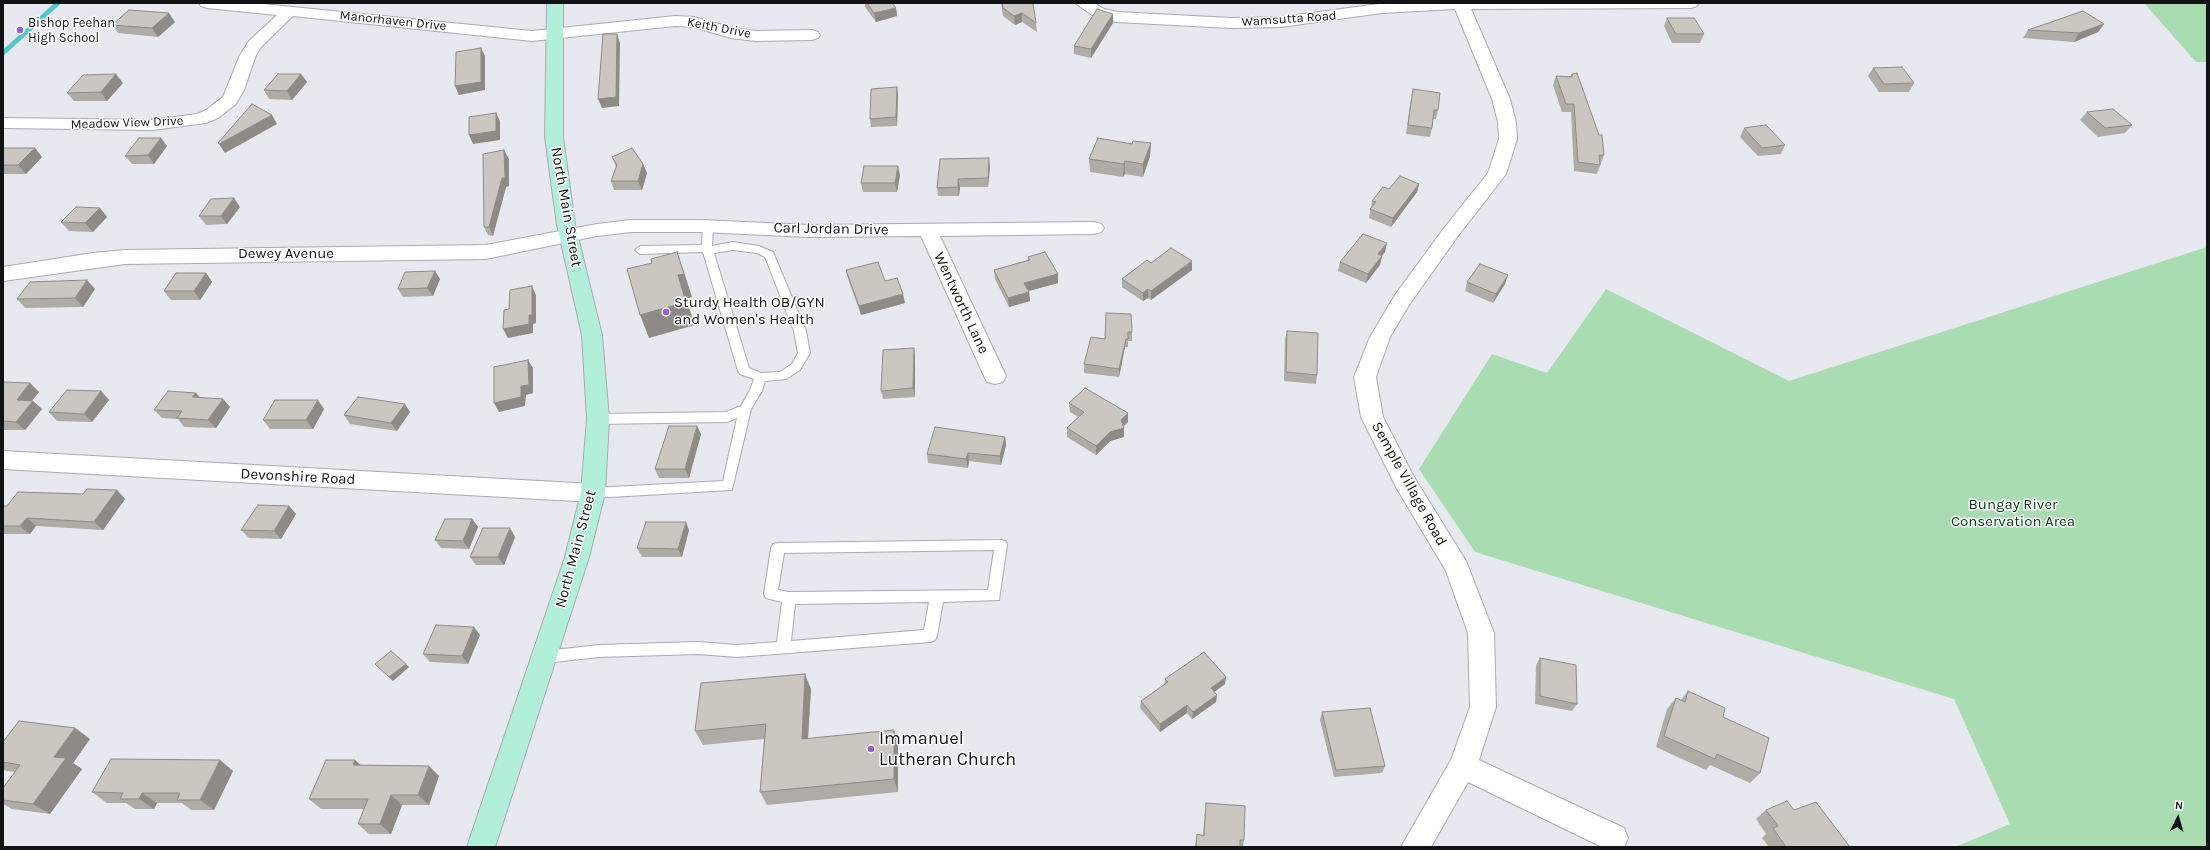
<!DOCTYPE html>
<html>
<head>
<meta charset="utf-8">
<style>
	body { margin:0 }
	#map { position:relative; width:2210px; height:850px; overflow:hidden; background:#e8e8f0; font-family:Karla,sans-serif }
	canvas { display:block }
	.frame { position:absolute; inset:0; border:4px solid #111214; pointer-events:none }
	.north { position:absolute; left:2158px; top:798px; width:40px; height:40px; -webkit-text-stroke:3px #fff; paint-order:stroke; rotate:5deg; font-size:11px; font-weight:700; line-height:16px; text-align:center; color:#111214 }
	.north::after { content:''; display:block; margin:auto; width:14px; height:18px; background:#111214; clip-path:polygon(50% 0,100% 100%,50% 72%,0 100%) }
</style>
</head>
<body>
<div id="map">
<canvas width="2210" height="850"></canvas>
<div class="frame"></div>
<div class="north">N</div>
</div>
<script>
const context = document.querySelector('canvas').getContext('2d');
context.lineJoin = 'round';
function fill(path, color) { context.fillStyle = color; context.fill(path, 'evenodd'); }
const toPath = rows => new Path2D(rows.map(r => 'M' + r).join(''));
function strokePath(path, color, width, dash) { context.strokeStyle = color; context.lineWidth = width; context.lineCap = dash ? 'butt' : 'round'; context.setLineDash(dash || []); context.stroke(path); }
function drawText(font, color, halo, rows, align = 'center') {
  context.font = font + ' Karla,sans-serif'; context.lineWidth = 3; context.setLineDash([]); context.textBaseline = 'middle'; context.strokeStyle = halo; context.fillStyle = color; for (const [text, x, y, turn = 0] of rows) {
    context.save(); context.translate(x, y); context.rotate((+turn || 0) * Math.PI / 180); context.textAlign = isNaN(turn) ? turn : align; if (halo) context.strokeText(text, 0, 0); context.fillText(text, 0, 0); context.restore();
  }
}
fill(toPath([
	[2144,3,2207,3,2207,62,2196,62],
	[2207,247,2207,847,1955,847,2010,824,1954,699,1475,552,1419,469,1492,354,1547,373,1606,289,1789,381]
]), '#aadcb2');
strokePath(toPath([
	[3,53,58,3]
]), '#53c8cc', 5);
const service = toPath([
	[708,223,713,226,712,246,733,242,759,246,773,252,806,331,810,353,800,370,786,379,765,381,762,391,751,409,732,490,593,498,589,497,587,493,589,489,593,488,723,481,737,418,727,422,598,424,594,422,592,419,594,416,598,414,726,412,741,406,750,390,754,379,740,374,738,371,703,252,640,254,635,250,640,246,702,245,703,226,708,223],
	[733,250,757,253,765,257,794,331,798,353,792,364,780,372,761,373,749,368,714,253,733,250],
	[1001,540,1006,541,1007,545,999,600,943,602,937,636,935,640,930,642,737,657,698,654,599,657,545,663,540,661,538,657,540,653,545,651,599,645,698,642,737,645,777,642,782,602,766,598,764,594,771,548,773,544,778,543,1001,540],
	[994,550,988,590,789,592,778,590,784,553,994,550],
	[929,602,924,630,791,641,795,604,929,602]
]);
const minor = toPath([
	[199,3,253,3,532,31,675,16,694,17,733,28,755,31,812,30,818,32,820,35,818,38,812,40,755,41,731,38,693,27,675,26,532,41,293,16,261,47,256,55,244,90,236,104,218,118,206,123,152,130,3,128,3,118,152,120,197,114,206,110,223,97,240,55,249,41,277,15,207,8,201,6,199,3],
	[1075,3,1094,3,1104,9,1117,12,1231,18,1281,17,1386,3,1699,3,1697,6,1691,8,1471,9,1510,99,1516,122,1517,139,1506,174,1458,236,1409,305,1390,337,1376,377,1383,417,1414,477,1466,561,1494,633,1496,707,1479,760,1624,828,1628,838,1624,847,1602,847,1468,782,1431,847,1401,847,1451,760,1470,707,1468,633,1446,571,1397,489,1361,417,1354,377,1370,337,1395,295,1444,228,1488,173,1499,139,1498,122,1492,99,1455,9,1382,13,1281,27,1231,28,1116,22,1092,15,1075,3],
	[631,220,701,220,809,225,1094,222,1101,224,1104,228,1101,232,1094,234,940,236,1006,376,1003,382,995,384,987,382,984,376,921,236,809,237,701,232,631,232,597,236,486,259,125,264,3,281,3,267,93,253,125,250,486,245,597,224,631,220],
	[3,451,593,484,601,486,605,493,601,500,593,502,3,469,3,451]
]);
const secondary = toPath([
	[547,3,563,3,563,137,575,225,602,335,609,419,605,493,589,557,495,847,467,847,565,557,581,493,587,419,582,335,557,225,545,137,547,3]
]);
strokePath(service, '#aaaab2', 2);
strokePath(minor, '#aaaab2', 2);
strokePath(secondary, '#aaaab2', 2);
fill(service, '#fff');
fill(minor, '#fff');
fill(secondary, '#b2efdb');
fill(toPath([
	[865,3,892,3,896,8,897,16,876,22,865,7],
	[1001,3,1033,3,1036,23,1037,32,1022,22,1015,25,1003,16],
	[1667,18,1704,34,1700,43,1672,43,1664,26],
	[175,22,158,37,118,33,112,25],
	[1113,23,1091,58,1074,54,1074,46],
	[2104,24,2098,32,2074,42,2023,38,2028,30],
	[1873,68,1914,83,1909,92,1879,92,1868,76],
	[301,74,307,82,292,100,269,99,264,90],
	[1572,74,1604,155,1597,174,1574,171,1571,112,1562,112,1553,85,1556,76,1571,76],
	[123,83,107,101,74,101,67,93],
	[897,87,898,96,897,126,871,127,870,119],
	[1413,89,1438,110,1436,119,1433,119,1432,128,1430,137,1406,134,1411,98],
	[2087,112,2132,125,2125,133,2098,137,2080,120],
	[1744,128,1785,145,1781,154,1758,156,1740,137],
	[161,138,167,146,154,164,132,164,125,156],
	[1151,143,1150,156,1143,177,1125,174,1123,177,1090,172,1089,159,1132,144],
	[3,148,35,148,42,157,26,174,3,174],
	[612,157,643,164,647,173,642,190,614,190,611,181,616,167],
	[509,159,509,186,506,187,493,236,488,235,484,227],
	[940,159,990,167,988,187,960,187,959,196,938,196,937,188],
	[900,175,897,192,863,192,861,183],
	[1419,184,1417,192,1391,227,1369,218,1372,201,1389,189],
	[240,207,227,224,206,225,199,216],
	[100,208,107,217,93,232,69,231,61,222],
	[1385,252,1382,256,1380,265,1366,283,1338,271,1340,262],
	[1028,257,1058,274,1058,283,1029,291,1030,301,1009,307,995,279,994,270,1028,260],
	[846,270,885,281,905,303,861,315,848,279],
	[1192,270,1151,300,1148,298,1143,301,1122,287,1122,279],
	[435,271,440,279,433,296,403,297,398,289],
	[206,273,212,282,200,300,171,300,164,291],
	[1467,282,1505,284,1493,303,1465,291],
	[95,289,83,307,25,308,17,299],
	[1106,313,1132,332,1132,341,1128,341,1128,347,1125,347,1119,377,1084,373,1084,364,1105,339],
	[1287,331,1317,375,1316,384,1284,381,1285,339],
	[914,348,915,357,915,397,883,399,881,391],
	[30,383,39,392,32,401,42,409,25,430,3,430,3,384],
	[101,391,109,400,92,422,57,421,49,412],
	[196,393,200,398,223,399,230,407,216,428,184,427,178,419,162,418,154,410],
	[1069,403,1128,413,1128,422,1123,426,1124,437,1110,441,1096,455,1067,437,1067,428,1079,417,1070,412],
	[324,409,313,429,270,429,263,420],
	[410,412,397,431,350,424,344,415],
	[701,434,689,478,659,478,655,469],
	[1005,437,1006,445,1001,465,969,461,968,468,928,463,927,454],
	[117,490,125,499,103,530,36,526,30,534,3,534,3,506,7,506,83,494],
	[289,506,296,514,281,539,249,538,241,530],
	[472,519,478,527,469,549,441,548,435,540],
	[689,530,682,557,642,557,637,548],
	[515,537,504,565,476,565,470,557],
	[480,635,468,664,430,662,423,654],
	[1540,658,1577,704,1572,711,1535,704,1536,665],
	[375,664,409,667,393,681],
	[1165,679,1225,684,1214,692,1217,695,1216,702,1192,719,1187,713,1160,732,1140,708,1141,701,1164,685],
	[811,689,808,739,898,744,898,792,767,805,760,792,764,739,703,745,695,731],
	[1688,691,1723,717,1760,773,1750,783,1710,765,1706,770,1656,747,1667,709,1676,698,1681,700],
	[1322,712,1385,766,1382,773,1334,777,1320,720],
	[75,728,90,739,73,763,82,769,50,814,12,809,3,804,3,788,15,772,6,771,3,769,3,742],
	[220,760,233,771,214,810,191,810,182,803,157,803,154,809,135,809,126,803,107,803,92,792],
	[355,760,361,765,429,766,439,776,429,805,402,805,391,834,369,834,358,824,364,809,321,809,309,799],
	[1206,803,1244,840,1243,847,1195,847,1197,834,1203,835,1205,813],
	[1766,810,1794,810,1850,847,1769,847,1762,838,1766,834,1756,819]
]), '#afaba5');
fill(toPath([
	[896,8,897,16,876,22,874,13],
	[169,13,175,22,158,37,152,28],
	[1022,13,1022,22,1015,25,1014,16],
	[1113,14,1113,23,1091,58,1091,49],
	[2104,24,2098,32,2074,42,2079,33],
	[617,34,620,43,619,106,602,108,598,99],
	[481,48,485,56,485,90,459,95,455,86],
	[116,74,123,83,107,101,101,92],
	[301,74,307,82,292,100,287,91],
	[897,87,898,96,897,126,896,117],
	[496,113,500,121,500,140,473,144,469,135],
	[272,115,277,124,225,153,219,144],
	[161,138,167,146,154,164,148,155],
	[1151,143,1150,156,1143,177,1143,164],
	[35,148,42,157,26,174,18,165],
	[504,150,509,159,509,186,506,187,493,236,489,227],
	[989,158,990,167,988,187,988,178],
	[1125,161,1125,174,1123,177,1124,164],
	[643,164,647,173,642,190,638,181],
	[898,166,900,175,897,192,895,183],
	[958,179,960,187,959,196,958,187],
	[1419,184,1417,192,1391,227,1393,218],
	[234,198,240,207,227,224,221,216],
	[100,208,107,217,93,232,85,223],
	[1387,243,1385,252,1376,263,1378,254],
	[677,252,685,275,692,297,686,299,695,325,649,338,640,315,678,275],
	[1382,256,1380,265,1366,283,1368,274],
	[1192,261,1192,270,1151,300,1151,291],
	[435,271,440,279,433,296,427,288],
	[206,273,212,282,200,300,194,291],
	[1058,274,1058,283,1025,292,1024,283],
	[1508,275,1505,284,1493,303,1496,294],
	[87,280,95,289,83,307,75,298],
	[532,286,536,295,536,323,533,324,533,333,508,338,503,329,529,315],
	[1148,289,1148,298,1143,301,1143,293],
	[1029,292,1030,301,1009,307,1008,298],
	[903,294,905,303,861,315,859,306],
	[1126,339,1125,347,1119,377,1119,369],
	[914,348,915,357,915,397,913,388],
	[528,360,533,368,533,393,526,395,525,406,499,412,494,403,521,386],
	[30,383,39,392,25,409,17,400],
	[101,391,109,400,92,422,84,414],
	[196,393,203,401,192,397],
	[223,399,230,407,216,428,208,420],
	[318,400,324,409,313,429,306,420],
	[33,401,42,409,25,430,16,422],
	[405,404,410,412,397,431,391,423],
	[1128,413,1128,422,1121,429,1121,420],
	[697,426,701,434,689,478,685,469],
	[1124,428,1124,437,1110,441,1096,455,1096,446,1110,432],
	[1005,437,1006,445,1001,465,1000,456],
	[968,453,969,461,968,468,966,459],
	[117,490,125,499,103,530,94,522],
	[289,506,296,514,281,539,274,531],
	[27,518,36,526,30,534,20,526],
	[472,519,478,527,469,549,463,541],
	[686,522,689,530,682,557,678,549],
	[510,528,515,537,504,565,498,557],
	[474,627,480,635,468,664,462,656],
	[406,664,409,667,393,681,389,677],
	[805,674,811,689,807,753,802,739],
	[1226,677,1225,684,1210,695,1211,688],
	[1217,695,1216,702,1192,719,1193,712],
	[1187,705,1187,713,1160,732,1160,724],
	[75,728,90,739,73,763,82,769,50,814,33,804,54,757],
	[894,730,898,744,898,792,894,779],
	[220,760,233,771,214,810,200,800],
	[355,760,366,770,353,765],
	[429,766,439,776,429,805,418,795],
	[142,793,157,803,154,809,139,799],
	[391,795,402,805,391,834,380,824]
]), '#8e8b86');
const building = toPath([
	[867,3,892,3,896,8,874,13,867,3],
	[1002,3,1033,3,1036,23,1022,13,1014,16,1003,8,1002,3],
	[1097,9,1113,14,1091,49,1074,46,1097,9],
	[129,10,169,13,152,28,112,25,129,10],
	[2083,11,2104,24,2079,33,2028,30,2083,11],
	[1667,18,1694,18,1704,34,1676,34,1667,18],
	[603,34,617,34,616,97,598,99,603,34],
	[481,48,481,82,455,86,456,52,481,48],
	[1902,67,1914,83,1884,84,1873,68,1902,67],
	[1577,73,1599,135,1602,135,1604,155,1599,155,1600,165,1578,162,1574,104,1566,104,1556,76,1572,77,1572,74,1577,73],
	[116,74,101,92,67,93,83,75,116,74],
	[278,74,301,74,287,91,264,90,278,74],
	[897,87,896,117,870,119,871,89,897,87],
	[1413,89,1440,93,1438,110,1434,110,1432,128,1408,125,1413,89],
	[252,104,272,115,219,144,218,143,252,104],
	[2113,109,2132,125,2105,128,2087,112,2113,109],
	[496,113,496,131,469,135,469,117,496,113],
	[1766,125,1785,145,1762,148,1744,128,1766,125],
	[139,138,161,138,148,155,125,156,139,138],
	[1098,138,1132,144,1133,141,1151,143,1143,164,1125,161,1124,164,1089,159,1098,138],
	[3,148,35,148,18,165,3,165,3,148],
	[632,148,643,164,638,181,611,181,617,165,612,157,632,148],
	[504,150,505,178,502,178,489,227,484,227,483,154,504,150],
	[989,158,988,178,958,179,958,187,937,188,940,159,989,158],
	[864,166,898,166,895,183,861,183,864,166],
	[1400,176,1419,184,1393,218,1370,209,1376,202,1372,201,1383,187,1389,189,1400,176],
	[234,198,221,216,199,216,211,199,234,198],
	[76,207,100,208,85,223,61,222,76,207],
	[1363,234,1387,243,1378,254,1382,256,1368,274,1340,262,1363,234],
	[1171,248,1192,261,1151,291,1148,289,1143,293,1122,279,1147,260,1151,263,1171,248],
	[677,252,684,274,678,275,686,302,640,315,627,269,652,263,651,259,677,252],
	[1045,252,1058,274,1024,283,1029,292,1008,298,994,270,1030,260,1028,257,1045,252],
	[878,262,885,281,897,278,903,294,859,306,846,270,878,262],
	[1480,264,1508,275,1496,294,1467,282,1480,264],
	[435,271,427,288,398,289,405,272,435,271],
	[176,273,206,273,194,291,164,291,176,273],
	[87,280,75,298,17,299,30,282,87,280],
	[532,286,532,315,529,315,529,324,503,329,504,310,509,309,510,290,532,286],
	[1106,313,1131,314,1132,332,1128,332,1128,339,1126,339,1119,369,1084,364,1091,337,1105,339,1106,313],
	[1287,331,1318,333,1317,375,1286,372,1287,331],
	[914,348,913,388,881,391,883,350,914,348],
	[528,360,529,385,521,386,521,397,494,403,494,367,528,360],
	[4,382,30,383,17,400,33,401,16,422,3,421,3,384,4,382],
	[1085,388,1128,413,1121,420,1124,428,1110,432,1096,446,1067,428,1084,412,1069,403,1085,388],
	[67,390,101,391,84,414,49,412,67,390],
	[168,391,196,393,192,397,223,399,208,420,177,418,182,411,154,410,168,391],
	[358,397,405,404,391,423,344,415,358,397],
	[275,400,318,400,306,420,263,420,275,400],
	[669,426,697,426,685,469,655,469,669,426],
	[935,427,1005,437,1000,456,968,453,966,459,927,454,935,427],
	[87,489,117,490,94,522,27,518,20,526,3,526,3,506,7,506,18,492,83,494,87,489],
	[258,505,289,506,274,531,241,530,258,505],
	[445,519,472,519,463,541,435,540,445,519],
	[646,522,686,522,678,549,637,548,646,522],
	[483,528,510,528,498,557,470,557,483,528],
	[436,625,474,627,462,656,423,654,436,625],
	[391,651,406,664,389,677,375,664,391,651],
	[1204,652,1226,677,1211,688,1217,695,1193,712,1187,705,1160,724,1141,701,1168,682,1165,679,1204,652],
	[1540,658,1576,665,1577,704,1540,696,1540,658],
	[805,674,802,739,894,730,894,779,760,792,766,724,695,731,701,683,805,674],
	[1688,691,1725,708,1723,717,1769,738,1760,773,1717,754,1715,759,1664,736,1676,698,1685,702,1688,691],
	[1370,708,1385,766,1336,770,1322,712,1370,708],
	[19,721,75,728,54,757,66,758,33,804,3,800,3,788,20,765,3,762,3,742,19,721],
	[111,759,220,760,200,800,177,800,180,793,142,793,139,799,120,799,123,793,92,792,111,759],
	[326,760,355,760,353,765,429,766,418,795,391,795,380,824,358,824,368,799,309,799,326,760],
	[1787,801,1794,810,1816,802,1850,847,1786,847,1773,828,1778,826,1766,810,1787,801],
	[1206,803,1245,806,1244,840,1240,840,1240,847,1196,847,1197,834,1204,836,1206,803]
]);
fill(building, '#cbc7c0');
strokePath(building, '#8e8b86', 1);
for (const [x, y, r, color] of [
	[20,30,4,"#9160da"],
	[666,312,4,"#9160da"],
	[871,749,4,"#9160da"]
]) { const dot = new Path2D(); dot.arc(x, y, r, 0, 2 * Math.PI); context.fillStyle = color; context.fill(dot); strokePath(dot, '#fff', 1.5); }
drawText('13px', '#111214', '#fff', [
	["Wamsutta Road",1289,19,-4],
	["Manorhaven Drive",393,21,6],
	["Keith Drive",719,28,11],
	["Meadow View Drive",127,123,-2]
]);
drawText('13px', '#111214', '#fff', [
	["Bishop Feehan",28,23],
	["High School",28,38]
], 'left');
drawText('15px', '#111214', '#fff', [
	["North Main Street",566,207,80],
	["Carl Jordan Drive",831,229,1],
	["Dewey Avenue",286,254],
	["Wentworth Lane",961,303,65],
	["Devonshire Road",298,477,3],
	["Semple Village Road",1409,484,61],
	["North Main Street",576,549,-75]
]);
drawText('15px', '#111214', '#fff', [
	["Sturdy Health OB/GYN",674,303],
	["and Women's Health",674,320]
], 'left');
drawText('15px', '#043815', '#fff', [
	["Bungay River",2013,505],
	["Conservation Area",2013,522]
]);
drawText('18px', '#111214', '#fff', [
	["Immanuel",879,739],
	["Lutheran Church",879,760]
], 'left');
</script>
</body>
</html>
